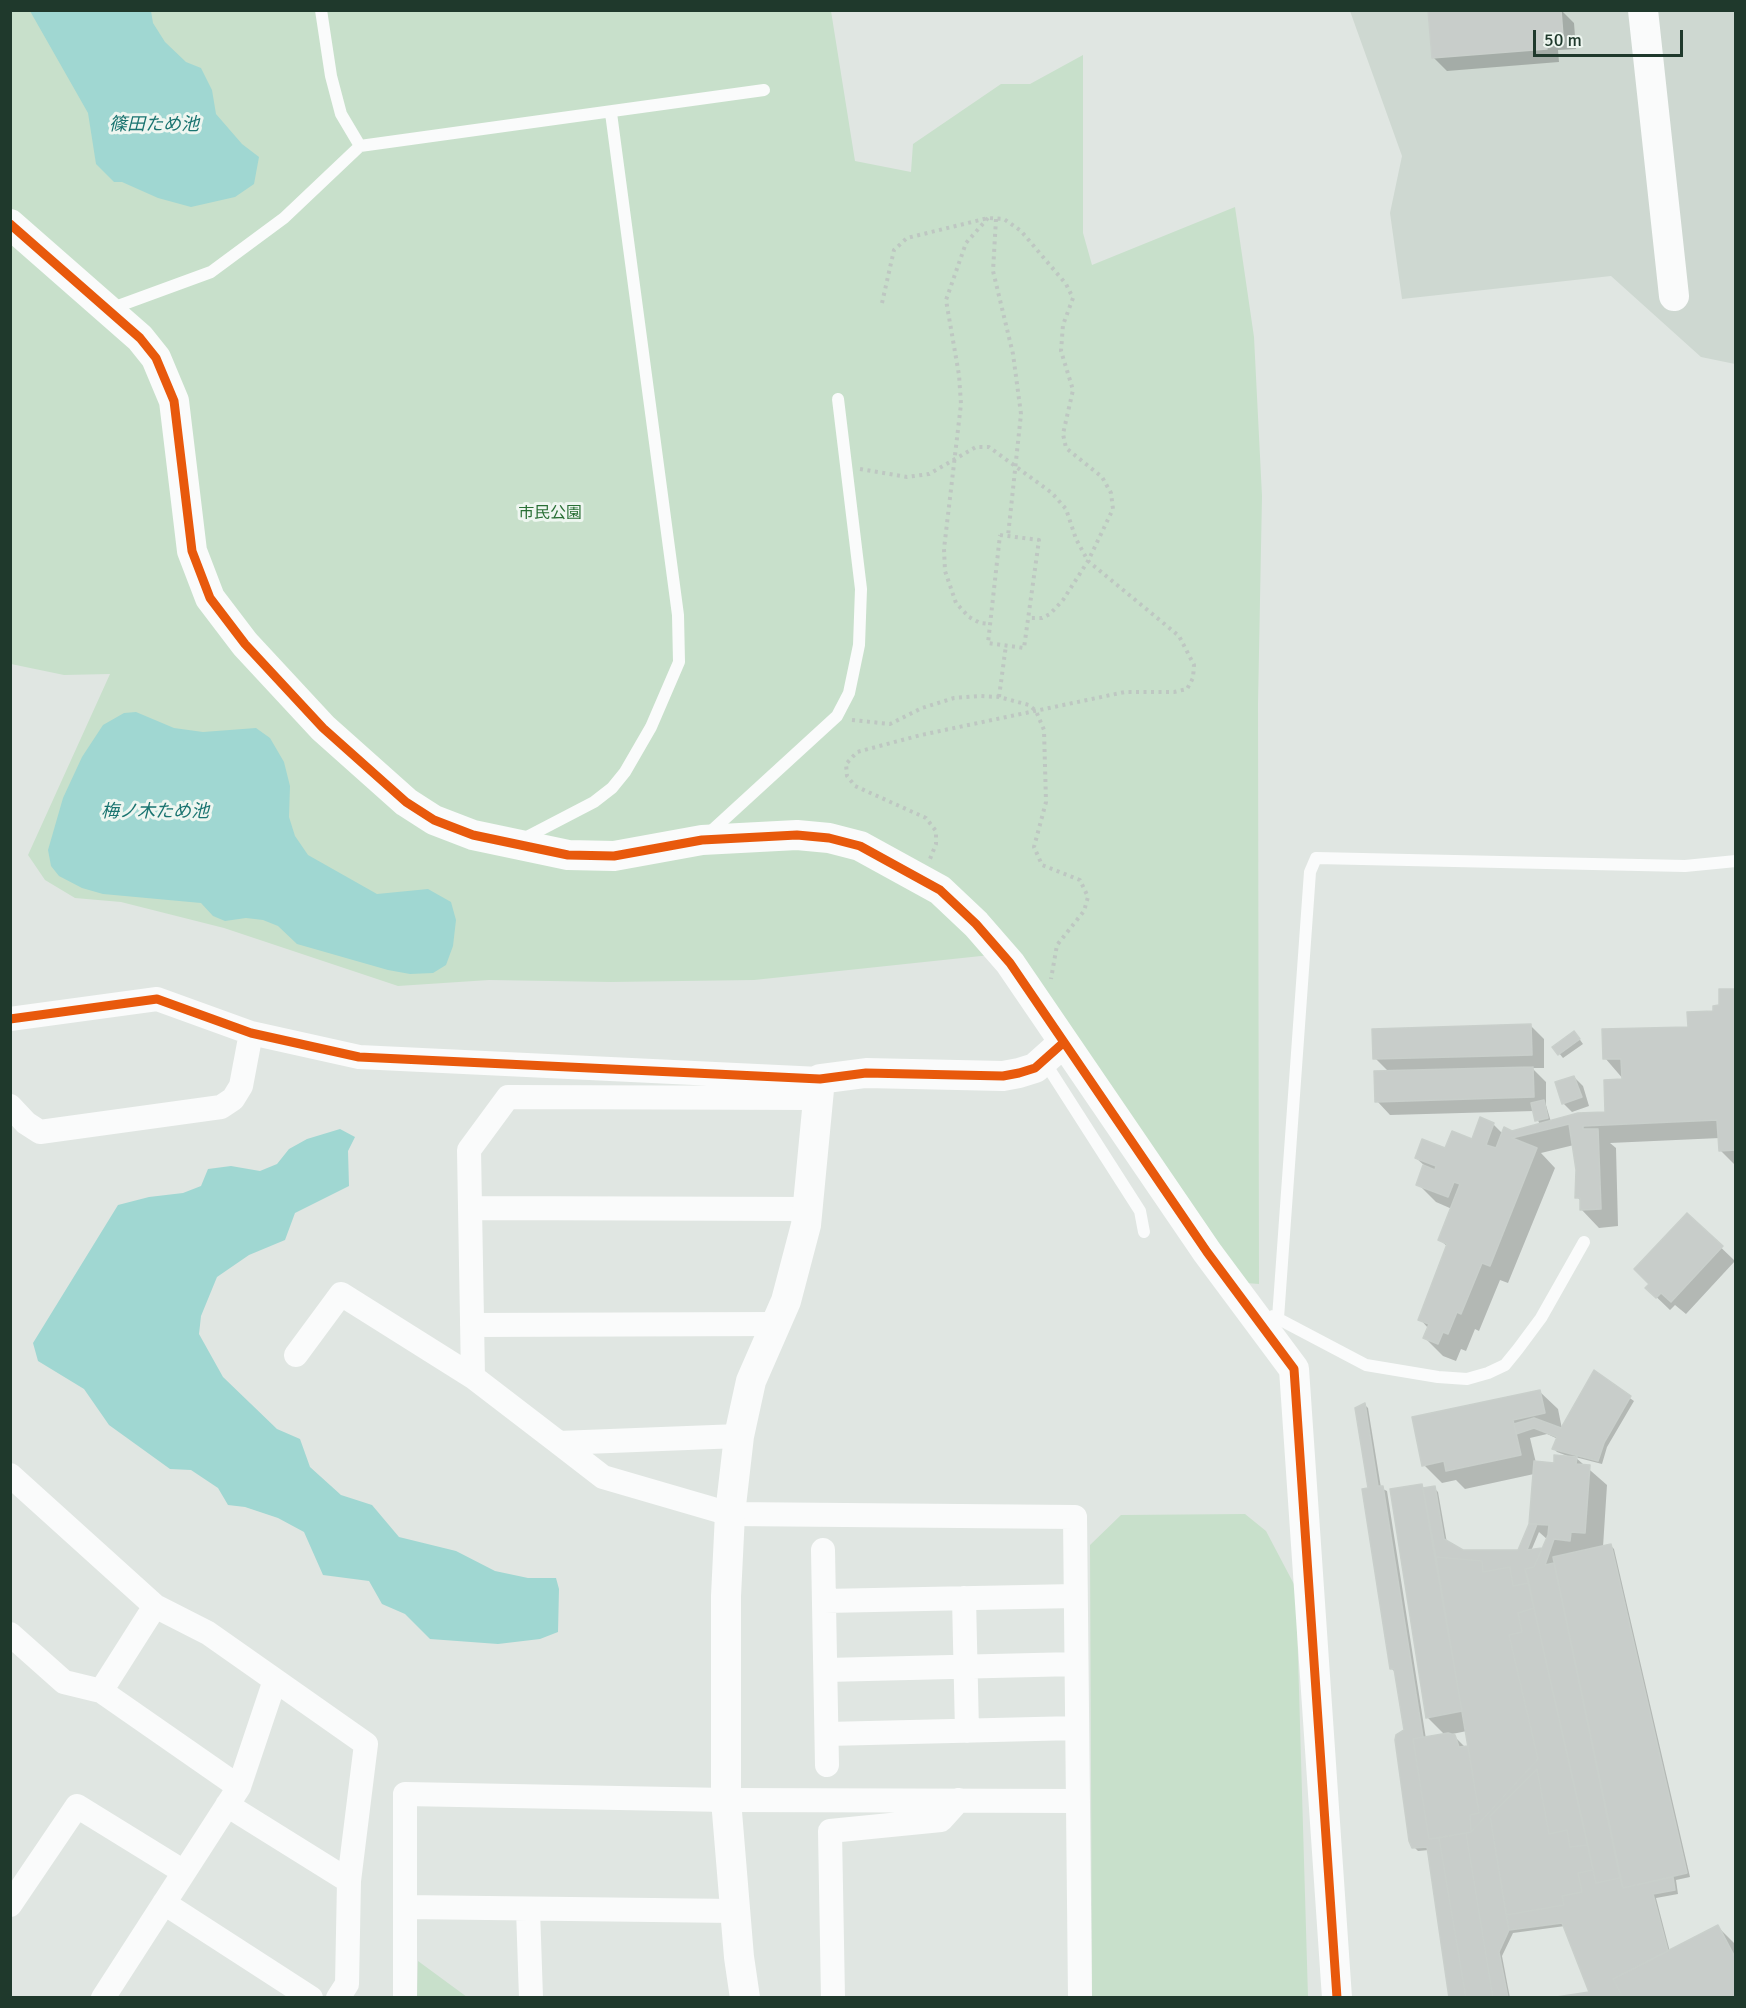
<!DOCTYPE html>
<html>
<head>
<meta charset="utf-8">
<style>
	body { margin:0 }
	#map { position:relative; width:1746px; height:2008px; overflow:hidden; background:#e0e6e2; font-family:Signika,sans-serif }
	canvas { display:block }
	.frame { position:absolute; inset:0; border:12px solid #1f392c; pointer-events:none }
	.scale { position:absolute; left:1533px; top:30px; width:150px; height:27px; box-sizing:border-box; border:3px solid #1f392c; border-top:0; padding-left:8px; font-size:18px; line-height:21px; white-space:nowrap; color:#1f392c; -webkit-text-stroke:4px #eef6f0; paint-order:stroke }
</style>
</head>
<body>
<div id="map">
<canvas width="1746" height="2008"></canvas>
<div class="frame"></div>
<div class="scale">50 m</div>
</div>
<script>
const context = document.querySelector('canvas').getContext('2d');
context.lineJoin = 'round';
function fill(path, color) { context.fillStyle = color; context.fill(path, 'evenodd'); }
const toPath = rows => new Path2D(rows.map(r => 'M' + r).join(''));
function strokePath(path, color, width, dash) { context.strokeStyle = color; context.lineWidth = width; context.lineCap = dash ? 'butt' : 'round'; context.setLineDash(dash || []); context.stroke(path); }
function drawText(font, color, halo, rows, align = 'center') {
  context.font = font + ' Signika,"Noto Sans JP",sans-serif'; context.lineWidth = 6; context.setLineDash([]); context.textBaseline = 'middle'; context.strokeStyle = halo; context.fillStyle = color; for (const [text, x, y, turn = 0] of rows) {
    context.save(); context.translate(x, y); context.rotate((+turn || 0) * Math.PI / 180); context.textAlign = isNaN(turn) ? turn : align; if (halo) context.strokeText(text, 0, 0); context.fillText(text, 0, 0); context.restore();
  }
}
fill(toPath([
	[1350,11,1735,11,1735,364,1701,357,1611,276,1402,299,1390,213,1402,156]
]), '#ced8d1');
fill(toPath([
	[11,11,831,11,855,161,911,172,913,144,1001,84,1030,84,1083,55,1083,233,1092,265,1235,207,1254,337,1262,496,1258,704,1259,1284,1246,1283,1019,952,754,980,611,982,489,980,398,986,224,928,121,902,75,898,45,880,28,855,110,674,64,675,11,664],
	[1245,1514,1266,1531,1296,1588,1308,1997,1092,1997,1090,1545,1121,1515],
	[418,1961,467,1997,417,1998]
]), '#c8e0cb');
fill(toPath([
	[30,11,151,11,153,23,165,42,186,62,201,68,212,90,216,114,242,144,259,157,254,184,235,197,191,207,158,198,122,182,114,182,96,164,88,113],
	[136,712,174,728,203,732,256,728,270,738,284,762,290,786,289,817,295,836,308,855,377,894,428,889,451,902,456,920,453,946,446,965,433,973,410,974,388,970,297,944,278,926,263,920,246,918,225,921,213,916,201,903,103,894,82,888,59,876,51,866,48,850,63,798,82,757,103,725,124,713],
	[340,1129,355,1137,348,1151,349,1186,295,1213,285,1240,249,1255,217,1277,201,1316,199,1334,223,1377,277,1429,300,1439,310,1467,341,1495,372,1505,399,1537,456,1551,495,1571,528,1578,556,1578,559,1589,558,1632,540,1639,498,1644,430,1639,405,1614,382,1604,369,1581,323,1575,304,1532,278,1518,245,1507,228,1505,218,1488,191,1470,170,1469,109,1425,84,1389,38,1361,33,1343,118,1205,149,1197,183,1193,201,1186,208,1169,231,1166,260,1171,277,1164,289,1149,307,1139]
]), '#a0d7d2');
fill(toPath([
	[1429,10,1561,10,1574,23,1576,49,1558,50,1559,62,1447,71,1433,57],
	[1736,990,1736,1166,1720,1150,1720,1138,1610,1143,1616,1148,1618,1226,1599,1228,1581,1209,1581,1201,1577,1197,1577,1170,1574,1145,1541,1153,1555,1168,1508,1283,1500,1280,1479,1331,1475,1329,1466,1351,1461,1349,1456,1361,1443,1356,1425,1338,1428,1328,1420,1319,1448,1247,1440,1240,1452,1209,1436,1202,1418,1184,1425,1166,1416,1158,1473,1140,1493,1124,1503,1134,1540,1125,1534,1111,1390,1115,1377,1101,1389,1072,1375,1058,1530,1025,1544,1039,1544,1068,1532,1068,1546,1082,1546,1105,1551,1122,1606,1114,1624,1080,1605,1058,1689,1028,1715,1012],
	[1578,1037,1583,1044,1563,1058,1554,1047],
	[1574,1077,1583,1086,1589,1106,1572,1112,1563,1103],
	[1687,1215,1735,1261,1686,1314,1675,1305,1670,1310,1647,1288],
	[1594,1373,1634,1401,1607,1447,1602,1464,1575,1457,1607,1485,1603,1547,1610,1545,1614,1549,1690,1877,1676,1880,1678,1894,1656,1898,1670,1952,1718,1927,1736,1945,1736,1998,1591,1993,1565,1926,1513,1933,1502,1956,1510,1998,1451,1998,1429,1850,1418,1851,1414,1847,1405,1731,1395,1672,1391,1668,1369,1490,1365,1405,1368,1408,1381,1488,1387,1491,1426,1739,1447,1737,1427,1717,1422,1486,1425,1489,1434,1488,1438,1492,1447,1543,1463,1552,1519,1551,1531,1524,1534,1474,1465,1489,1456,1480,1442,1483,1424,1465,1539,1391,1558,1409,1562,1429],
	[1547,1434,1558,1439,1554,1449,1557,1452,1573,1458,1555,1464,1536,1463,1530,1438],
	[1539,1532,1548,1540,1543,1550,1531,1551],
	[1467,1731,1470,1747,1466,1748,1452,1734]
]), '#0003');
const building = toPath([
	[1428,10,1561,10,1563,36,1546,37,1547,49,1432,58,1428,10],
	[1719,989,1736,989,1736,1150,1719,1151,1717,1120,1583,1126,1583,1129,1598,1129,1601,1209,1580,1210,1580,1198,1575,1198,1576,1170,1569,1124,1512,1138,1537,1148,1490,1266,1482,1263,1461,1314,1457,1312,1448,1334,1443,1332,1438,1344,1423,1338,1429,1324,1418,1320,1447,1244,1438,1240,1460,1184,1454,1182,1448,1197,1416,1185,1423,1165,1435,1170,1436,1166,1415,1158,1422,1139,1445,1148,1452,1131,1472,1139,1480,1117,1494,1123,1486,1145,1496,1148,1504,1127,1512,1131,1578,1113,1605,1112,1604,1080,1622,1079,1621,1059,1603,1059,1602,1029,1688,1027,1687,1012,1713,1011,1713,1006,1719,1005,1719,989],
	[1531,1024,1532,1055,1373,1059,1372,1029,1531,1024],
	[1574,1031,1580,1039,1558,1055,1552,1047,1574,1031],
	[1533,1067,1534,1097,1375,1102,1374,1071,1533,1067],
	[1574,1076,1582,1097,1562,1104,1555,1082,1574,1076],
	[1544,1100,1548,1118,1535,1121,1531,1103,1544,1100],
	[1687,1213,1723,1246,1671,1302,1661,1293,1656,1298,1645,1288,1649,1284,1634,1269,1687,1213],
	[1594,1370,1631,1396,1604,1443,1598,1461,1552,1449,1557,1437,1534,1428,1516,1434,1514,1424,1534,1418,1561,1428,1594,1370],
	[1540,1390,1545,1413,1513,1420,1521,1455,1446,1471,1444,1461,1422,1466,1412,1417,1540,1390],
	[1365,1403,1378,1486,1383,1486,1423,1737,1413,1739,1429,1839,1439,1838,1466,1998,1449,1998,1427,1847,1412,1848,1409,1841,1395,1740,1396,1735,1404,1730,1394,1669,1390,1669,1362,1489,1368,1488,1355,1408,1365,1403],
	[1554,1455,1577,1457,1576,1464,1590,1465,1585,1533,1571,1532,1570,1541,1554,1539,1545,1565,1554,1563,1620,1878,1596,1883,1525,1569,1534,1567,1548,1535,1549,1525,1529,1524,1534,1461,1554,1463,1554,1455],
	[1422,1484,1462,1711,1426,1718,1390,1489,1422,1484],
	[1435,1486,1444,1539,1463,1550,1518,1550,1529,1524,1537,1524,1527,1550,1542,1548,1534,1567,1525,1569,1529,1583,1513,1586,1510,1567,1483,1572,1482,1561,1436,1557,1423,1488,1435,1486],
	[1611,1544,1687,1873,1623,1888,1553,1557,1611,1544],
	[1436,1557,1482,1561,1483,1572,1510,1567,1513,1586,1529,1583,1534,1608,1518,1613,1522,1632,1509,1635,1538,1759,1471,1832,1470,1815,1479,1813,1436,1557],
	[1534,1608,1588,1845,1570,1847,1567,1830,1549,1834,1537,1769,1490,1816,1509,1930,1499,1952,1508,1998,1493,1998,1466,1833,1471,1832,1538,1759,1509,1635,1522,1632,1518,1613,1534,1608],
	[1448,1733,1455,1735,1459,1747,1468,1746,1479,1813,1470,1815,1471,1832,1429,1839,1413,1739,1448,1733],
	[1537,1769,1549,1834,1567,1830,1570,1847,1588,1845,1593,1870,1578,1873,1582,1892,1562,1896,1564,1905,1506,1915,1490,1816,1537,1769],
	[1466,1833,1493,1998,1466,1998,1439,1838,1466,1833],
	[1593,1870,1596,1883,1620,1878,1623,1888,1673,1877,1675,1890,1653,1894,1668,1951,1613,1979,1623,1998,1550,1998,1589,1992,1562,1923,1509,1930,1506,1915,1564,1905,1562,1896,1582,1892,1578,1873,1593,1870],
	[1718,1925,1736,1959,1736,1998,1623,1998,1613,1979,1718,1925]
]);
fill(building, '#c8cdca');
strokePath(building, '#c9cfcb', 1.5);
strokePath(toPath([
	[988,218,966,243,946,300,959,375,961,404,944,549,945,571,956,603,969,617,980,623,990,624],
	[996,219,993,271,1013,354,1021,414,1008,536],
	[882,303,894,250,907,238,988,218,1004,219,1021,231,1066,284,1073,298,1063,325,1061,351,1073,390,1063,434,1066,448,1102,477,1111,493,1113,509,1088,561,1063,600,1050,614,1042,618,1028,618],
	[860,469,907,477,929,474,976,447,989,447,1052,493,1066,509,1076,539,1088,561,1179,636,1194,665,1193,678,1187,689,1174,692,1125,692,921,735,857,752,846,764,847,776,855,786,926,818,936,831,936,844,930,859],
	[1000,535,1039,540,1024,648,988,643,1000,535],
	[999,697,1006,645],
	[852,720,890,724,922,708,954,698,979,696,999,697,1029,705,1036,711,1044,730,1046,802,1034,847,1042,865,1080,880,1088,897,1084,911,1057,945,1051,979]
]), '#bec7c2', 4, [3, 4.5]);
strokePath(toPath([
	[321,10,331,76,341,114,360,146],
	[110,309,211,272,284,218,360,146,764,90],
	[707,835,837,716,849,693,859,645,861,589,838,399],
	[521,840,594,802,612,788,625,772,651,727,679,662,678,615,611,113],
	[1044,1061,1140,1211,1144,1232],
	[1273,1316,1366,1365,1438,1377,1467,1379,1488,1373,1505,1365,1518,1349,1541,1318,1584,1242],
	[1278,1318,1310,872,1316,858,1685,866,1736,861]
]), '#fafbfb', 12);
strokePath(toPath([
	[10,1019,157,999,251,1033,359,1057,820,1079],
	[10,1106,26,1123,40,1132,221,1107,233,1099,241,1086,251,1033],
	[470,1208,808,1209],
	[472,1325,776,1324],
	[296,1355,341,1294,473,1377],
	[739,1436,559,1443,473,1377,469,1150,508,1097,818,1098],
	[559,1443,603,1477,730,1514,1075,1517,1080,1998],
	[10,1475,155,1606,208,1633,366,1744,349,1881],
	[823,1550,827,1765],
	[964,1598,967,1731],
	[824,1601,1075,1596],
	[10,1634,64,1682,101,1691,239,1787,103,1998],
	[826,1670,1076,1664],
	[101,1691,155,1606],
	[827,1734,1077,1728],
	[239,1787,275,1680],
	[227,1805,349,1881,347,1984,338,1998],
	[164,1903,311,1998],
	[10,1905,77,1806,184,1872],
	[405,1907,735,1911],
	[528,1909,531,1998],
	[405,1998,405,1794,726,1800,1078,1801],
	[833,1998,830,1831,941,1820,959,1800]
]), '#fafbfb', 24);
strokePath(toPath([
	[1643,10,1674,296],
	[10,224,140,338,156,358,174,401,192,551,210,598,245,644,323,728,406,802,434,820,473,835,568,855,614,856,702,840,797,835,829,838,860,846,940,890,976,924,1010,963,1207,1252,1294,1369,1337,1998],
	[745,1998,739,1957,726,1800,726,1596,730,1514,739,1436,751,1381,786,1301,806,1225,820,1079,866,1073,1003,1076,1019,1073,1035,1068,1063,1043]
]), '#fafbfb', 30);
strokePath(toPath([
	[10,224,140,338,156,358,174,401,192,551,210,598,245,644,323,728,406,802,434,820,473,835,568,855,614,856,702,840,797,835,829,838,860,846,940,890,976,924,1010,963,1207,1252,1294,1369,1337,1998],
	[10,1019,157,999,251,1033,359,1057,820,1079,866,1073,1003,1076,1019,1073,1035,1068,1063,1043]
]), '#e8590c', 9);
drawText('16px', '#296f35', '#eef6f0', [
	["市民公園",550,514]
]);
drawText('italic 18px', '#1a7470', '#eef6f0', [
	["篠田ため池",154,125],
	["梅ノ木ため池",155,812]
]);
</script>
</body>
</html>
